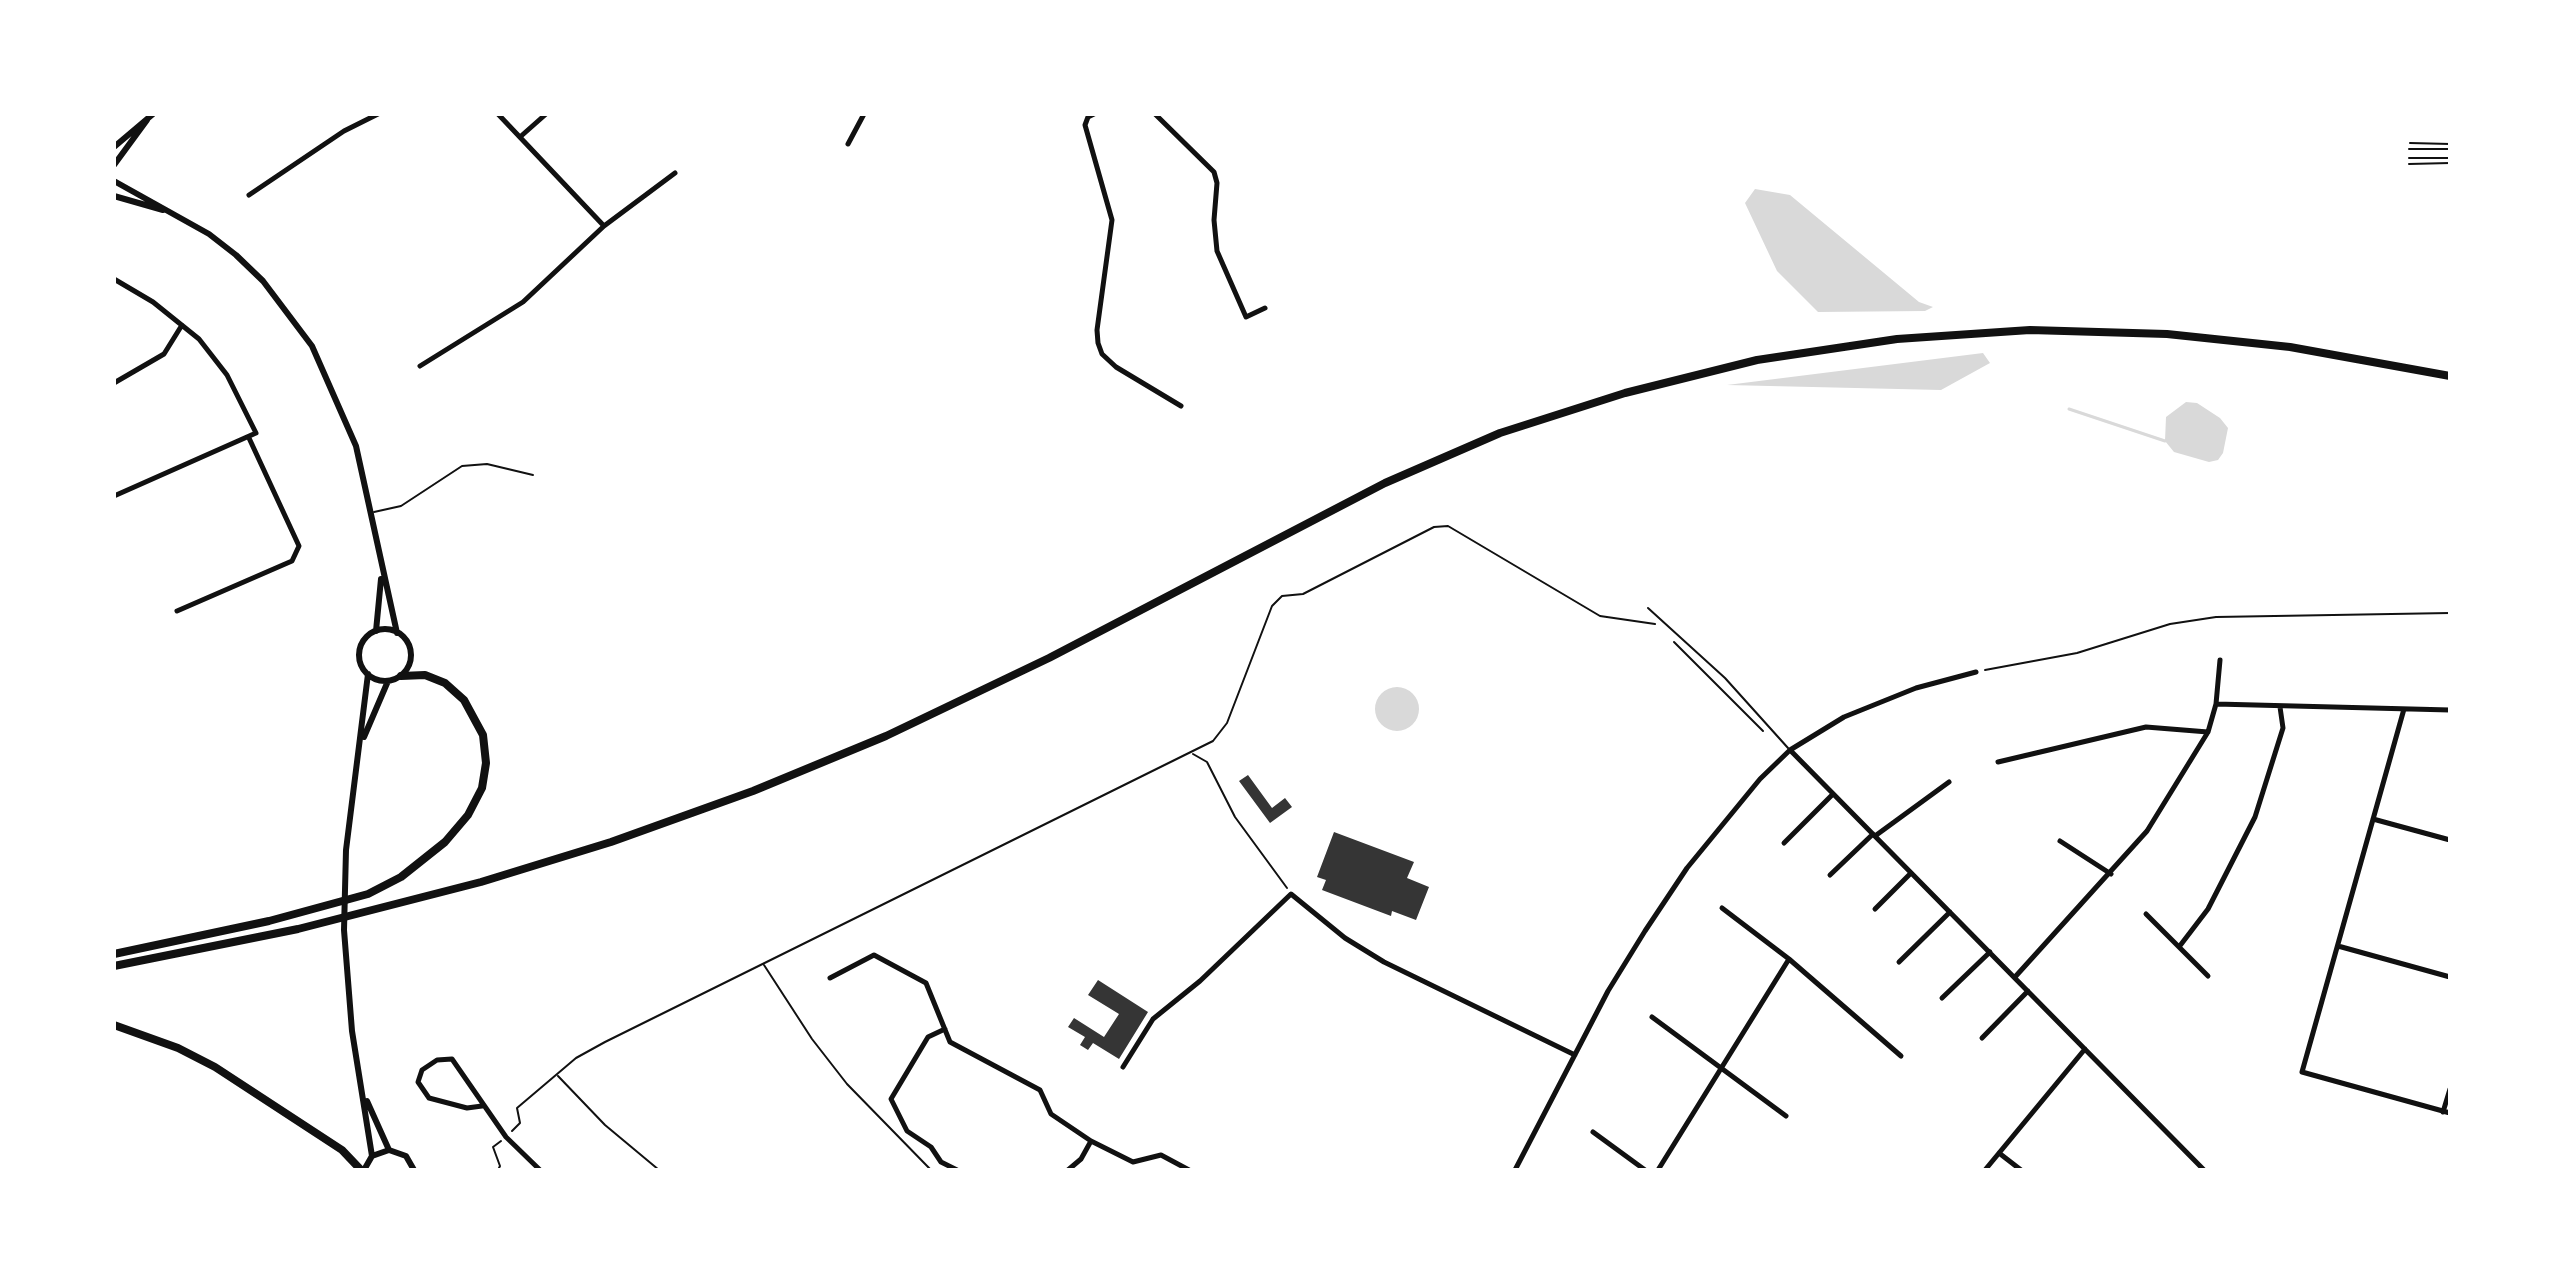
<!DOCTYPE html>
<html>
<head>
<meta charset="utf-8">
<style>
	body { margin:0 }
	#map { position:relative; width:2564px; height:1284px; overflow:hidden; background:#fff; font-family:Raleway,sans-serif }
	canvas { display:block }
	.frame { position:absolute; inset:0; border:116px solid #fff; pointer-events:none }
</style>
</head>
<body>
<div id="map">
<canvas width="2564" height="1284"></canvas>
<div class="frame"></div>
</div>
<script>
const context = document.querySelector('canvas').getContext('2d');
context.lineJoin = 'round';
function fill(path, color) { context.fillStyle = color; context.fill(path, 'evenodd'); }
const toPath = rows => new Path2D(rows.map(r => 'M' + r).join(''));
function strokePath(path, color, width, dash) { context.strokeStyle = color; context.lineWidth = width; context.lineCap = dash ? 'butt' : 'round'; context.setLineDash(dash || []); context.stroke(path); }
fill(toPath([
	[1755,189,1790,195,1919,302,1933,307,1925,311,1818,312,1777,271,1745,203],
	[1983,353,1990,363,1941,390,1727,385],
	[2186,402,2197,403,2220,418,2228,428,2223,453,2218,460,2209,462,2174,452,2165,441,2166,417],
	'1375 709a22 22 0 1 1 44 0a22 22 0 1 1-44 0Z'
]), '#d9d9d9');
strokePath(toPath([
	[2069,409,2165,441]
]), '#d9d9d9', 3);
fill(toPath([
	[1248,775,1272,808,1285,798,1292,807,1270,823,1239,781],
	[1334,832,1414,862,1407,878,1429,887,1416,920,1392,911,1391,916,1322,890,1326,880,1317,877],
	[1098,980,1148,1012,1119,1059,1093,1043,1088,1050,1080,1045,1085,1037,1068,1027,1074,1018,1104,1037,1119,1014,1088,995]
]), '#353535');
strokePath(toPath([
	[1674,642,1763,731],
	[1985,670,2077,653,2170,624,2216,617,2450,613],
	[1193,754,1207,762,1235,817,1287,888],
	[764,965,812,1039,847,1084,931,1170],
	[558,1076,605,1125,659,1170],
	[512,1131,520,1123,517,1108,576,1058,605,1042,1213,741,1227,723,1272,606,1282,596,1303,594,1434,527,1448,526,1600,616,1655,624],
	[498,1170,500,1166,493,1147,501,1141]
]), '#111', 2);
strokePath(toPath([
	[2410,143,2450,144],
	[2409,149,2450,149],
	[2409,158,2450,158],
	[2409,164,2450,163],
	[374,512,401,506,462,466,487,464,533,475],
	[1648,608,1725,678,1788,748]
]), '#111', 2);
strokePath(toPath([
	[498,114,604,226],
	[1094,114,1088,117,1085,125,1112,220,1097,330,1098,343,1102,354,1116,367,1181,406],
	[1155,114,1214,172,1217,183,1214,220,1217,251,1246,317,1265,308],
	[520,137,546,114],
	[848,144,864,114],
	[249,195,344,131,378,114],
	[114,279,153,302,199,339,227,375,256,433,114,496],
	[420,366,523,302,604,226,675,173],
	[114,383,164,354,182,325],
	[177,611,292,561,299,546,249,438],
	[2220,660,2216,704,2450,710],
	[2404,709,2302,1072,2450,1113],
	[1790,750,2204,1170],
	[1998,762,2146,727,2208,732],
	[2373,819,2450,840],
	[1875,836,1949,782],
	[2060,841,2111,874],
	[1784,843,1833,794],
	[1830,875,1873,834],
	[1722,908,1789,959,1901,1056],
	[1875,909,1911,873],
	[2146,914,2208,976],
	[2338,946,2450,977],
	[2179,947,2208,909,2255,817,2283,728,2280,707],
	[1899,962,1950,912],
	[2015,977,2147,831,2208,732,2216,704],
	[830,978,874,955,926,983,950,1042,1040,1090,1051,1114,1091,1141,1133,1162,1161,1155,1189,1170],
	[1942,998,1990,952],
	[1652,1017,1786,1116],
	[945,1029,928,1037,891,1099,907,1131,931,1147,941,1162,957,1170],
	[1982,1038,2028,991],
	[1123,1067,1153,1019,1200,981,1291,894,1345,938,1384,962,1575,1055],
	[482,1106,467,1108,429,1098,418,1082,422,1070,437,1060,452,1059,506,1137,540,1170],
	[2443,1112,2450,1089],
	[1593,1132,1645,1170],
	[1999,1153,2021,1170],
	[1068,1170,1081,1159,1091,1141],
	[1515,1170,1608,991,1645,931,1687,868,1760,779,1790,750,1844,717,1916,688,1976,672],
	[1658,1170,1789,959],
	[1985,1170,2085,1049]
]), '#111', 5);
strokePath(toPath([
	[114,147,153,114],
	[114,165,147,120],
	[114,181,209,234,236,255,263,281,312,346,356,446,397,633],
	[114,196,163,210],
	'359 655a26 26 0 1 1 52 0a26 26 0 1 1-52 0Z',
	[376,631,381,579],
	[368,674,346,850,344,930,352,1031,372,1156],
	[364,737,388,681],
	[367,1101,389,1150],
	[364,1170,372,1156,389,1150,406,1156,414,1170]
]), '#111', 6);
strokePath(toPath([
	[114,954,269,921,368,894,401,877,445,842,468,815,482,788,486,763,483,735,464,700,445,683,425,675,401,676],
	[114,966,298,929,481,882,611,842,753,791,886,736,1049,658,1385,483,1500,433,1625,393,1757,360,1897,339,2030,330,2167,334,2290,347,2450,376],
	[114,1025,178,1048,215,1067,342,1150,361,1170]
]), '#111', 8);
</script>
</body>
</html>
